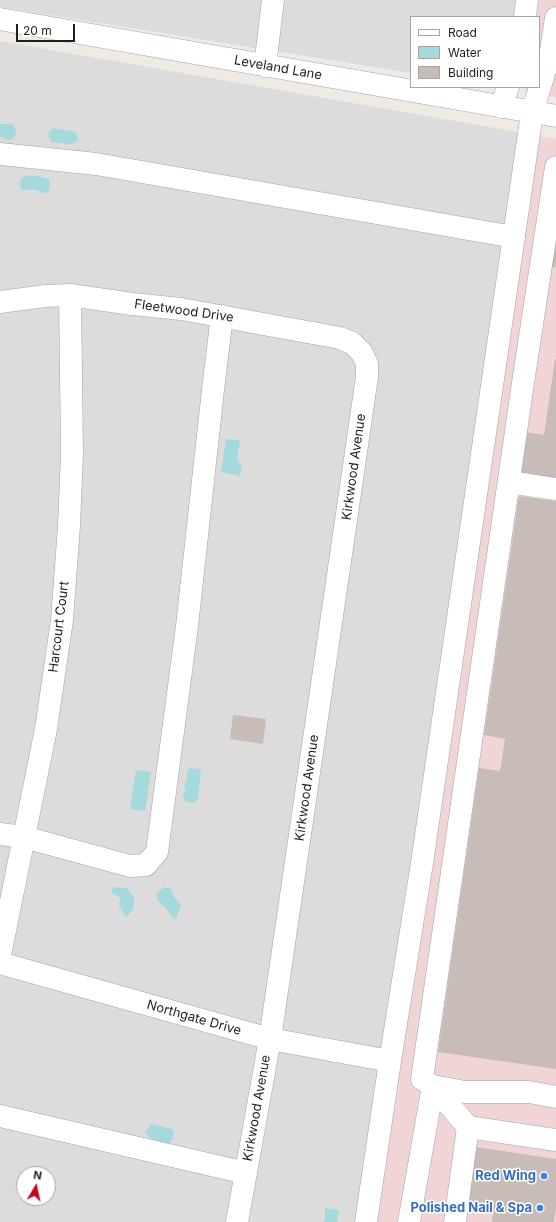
<!DOCTYPE html>
<html>
<head>
<meta charset="utf-8">
<style>
	body { margin:0 }
	#map { position:relative; width:556px; height:1222px; overflow:hidden; background:#f0eae5; font-family:Inter,sans-serif }
	canvas { display:block }
	.legend { position:absolute; left:410px; top:16px; width:130px; height:72px; box-sizing:border-box; background:#fff; border:1px solid #a5a5a5; margin:0; padding:5px 7px; list-style:none; font-size:12px; color:#1f1f1f }
	.legend li { display:flex; align-items:center; gap:8px; height:20px }
	.legend b { width:20px; border:1px solid #a5a5a5 }
	.north { position:absolute; left:16px; top:1166px; width:40px; height:40px; box-sizing:border-box; background:#fff; border:1px solid #a5a5a5; border-radius:50%; rotate:9deg; font-size:11px; font-weight:700; line-height:16px; text-align:center; color:#1f1f1f }
	.north::after { content:''; display:block; margin:auto; width:14px; height:18px; background:#cd001d; clip-path:polygon(50% 0,100% 100%,50% 72%,0 100%) }
	.scale { position:absolute; left:16px; top:24px; width:59px; height:18px; box-sizing:border-box; border:2px solid #1f1f1f; border-top:0; padding-left:5px; font-size:12px; line-height:14px; white-space:nowrap; color:#1f1f1f; -webkit-text-stroke:3px #fff; paint-order:stroke }
</style>
</head>
<body>
<div id="map">
<canvas width="556" height="1222"></canvas>
<ul class="legend">
<li><b style="height:5px;background:#fff"></b>Road</li>
<li><b style="height:11px;background:#a4d9de"></b>Water</li>
<li><b style="height:11px;background:#c8bcb8"></b>Building</li>
</ul>
<div class="north">N</div>
<div class="scale">20 m</div>
</div>
<script>
const context = document.querySelector('canvas').getContext('2d');
context.lineJoin = 'round';
function fill(path, color) { context.fillStyle = color; context.fill(path, 'evenodd'); }
const toPath = rows => new Path2D(rows.map(r => 'M' + r).join(''));
function strokePath(path, color, width, dash) { context.strokeStyle = color; context.lineWidth = width; context.lineCap = dash ? 'butt' : 'round'; context.setLineDash(dash || []); context.stroke(path); }
function drawText(font, color, halo, rows, align = 'center') {
  context.font = font + ' Inter,sans-serif'; context.lineWidth = 3; context.setLineDash([]); context.textBaseline = 'middle'; context.strokeStyle = halo; context.fillStyle = color; for (const [text, x, y, turn = 0] of rows) {
    context.save(); context.translate(x, y); context.rotate((+turn || 0) * Math.PI / 180); context.textAlign = isNaN(turn) ? turn : align; if (halo) context.strokeText(text, 0, 0); context.fillText(text, 0, 0); context.restore();
  }
}
fill(toPath([
	[0,0,538,0,536,17,411,17,411,73,0,7],
	[0,41,535,135,376,1222,0,1222],
	[24,1174,48,1174,48,1198,24,1198]
]), '#dddcdc');
fill(toPath([
	[538,0,556,0,556,97,525,92,526,87,539,87,539,17,536,17],
	[535,135,556,139,556,1222,376,1222]
]), '#f1d4d6');
fill(toPath([
	[0,124,9,124,13,125,16,131,16,135,13,138,10,140,0,137],
	[53,128,75,132,78,137,78,140,76,142,71,144,51,142,48,134,49,132],
	[26,176,38,176,49,179,50,186,49,191,45,193,41,193,37,190,22,190,20,186,20,183,21,179],
	[226,439,240,440,237,459,242,466,240,476,221,472],
	[190,768,199,769,201,772,198,799,193,803,186,802,183,797,184,792,186,789,184,786,187,779,187,771],
	[136,770,151,772,145,811,130,809],
	[118,887,128,889,134,898,134,908,131,912,126,917,119,906,120,900,119,897,116,895,113,894,111,888],
	[164,887,171,889,174,897,181,905,176,919,172,917,166,908,157,900,157,893],
	[151,1124,172,1129,174,1133,173,1138,168,1143,162,1143,150,1138,145,1133],
	[325,1208,339,1210,337,1222,323,1222,325,1219]
]), '#a4d9de');
fill(toPath([
	[556,221,556,267,549,266],
	[555,359,556,359,556,481,519,476,525,432,544,435],
	[519,496,556,501,556,1069,438,1052,479,768,500,771,505,739,484,735],
	[233,715,266,719,263,744,230,739],
	[475,1147,556,1159,556,1207,554,1222,492,1222,493,1213,467,1209]
]), '#c8bcb8');
const minor = toPath([
	[525,17,527,0],
	[0,19,556,116],
	[265,66,273,0],
	[501,107,508,87],
	[0,154,96,164,514,237],
	[556,167,523,383,422,1079,433,1086,465,1092,529,1092,556,1097],
	[0,302,45,296,70,295,132,304,181,309,340,338,352,343,362,353,367,364,367,377,270,1039,237,1222],
	[509,482,556,489],
	[0,834,24,837,130,866,146,865,157,852,187,626,213,390,222,316],
	[0,955,46,729,62,620,69,526,72,453,70,295],
	[0,963,270,1039,390,1061],
	[433,1086,468,1127,556,1140],
	[0,1116,246,1173],
	[366,1222,390,1061,422,863,532,113,551,51,556,18],
	[409,1222,433,1086],
	[455,1222,468,1127]
]);
strokePath(minor, '#a3a3a3', 23);
strokePath(minor, '#fff', 22);
for (const [x, y, r, color] of [
	[544,1176,4,"#3f7fe0"],
	[540,1208,4,"#3f7fe0"]
]) { const dot = new Path2D(); dot.arc(x, y, r, 0, 2 * Math.PI); context.fillStyle = color; context.fill(dot); strokePath(dot, '#fff', 1.5); }
drawText('13px', '#1f1f1f', '#fff', [
	["Leveland Lane",278,68,10],
	["Fleetwood Drive",184,311,8],
	["Kirkwood Avenue",354,467,-82],
	["Harcourt Court",59,627,-83],
	["Kirkwood Avenue",307,788,-82],
	["Northgate Drive",194,1018,16],
	["Kirkwood Avenue",257,1108,-80]
]);
drawText('bold 13px', '#366cbe', '#fff', [
	["Red Wing",536,1176],
	["Polished Nail & Spa",532,1208]
], 'right');
</script>
</body>
</html>
